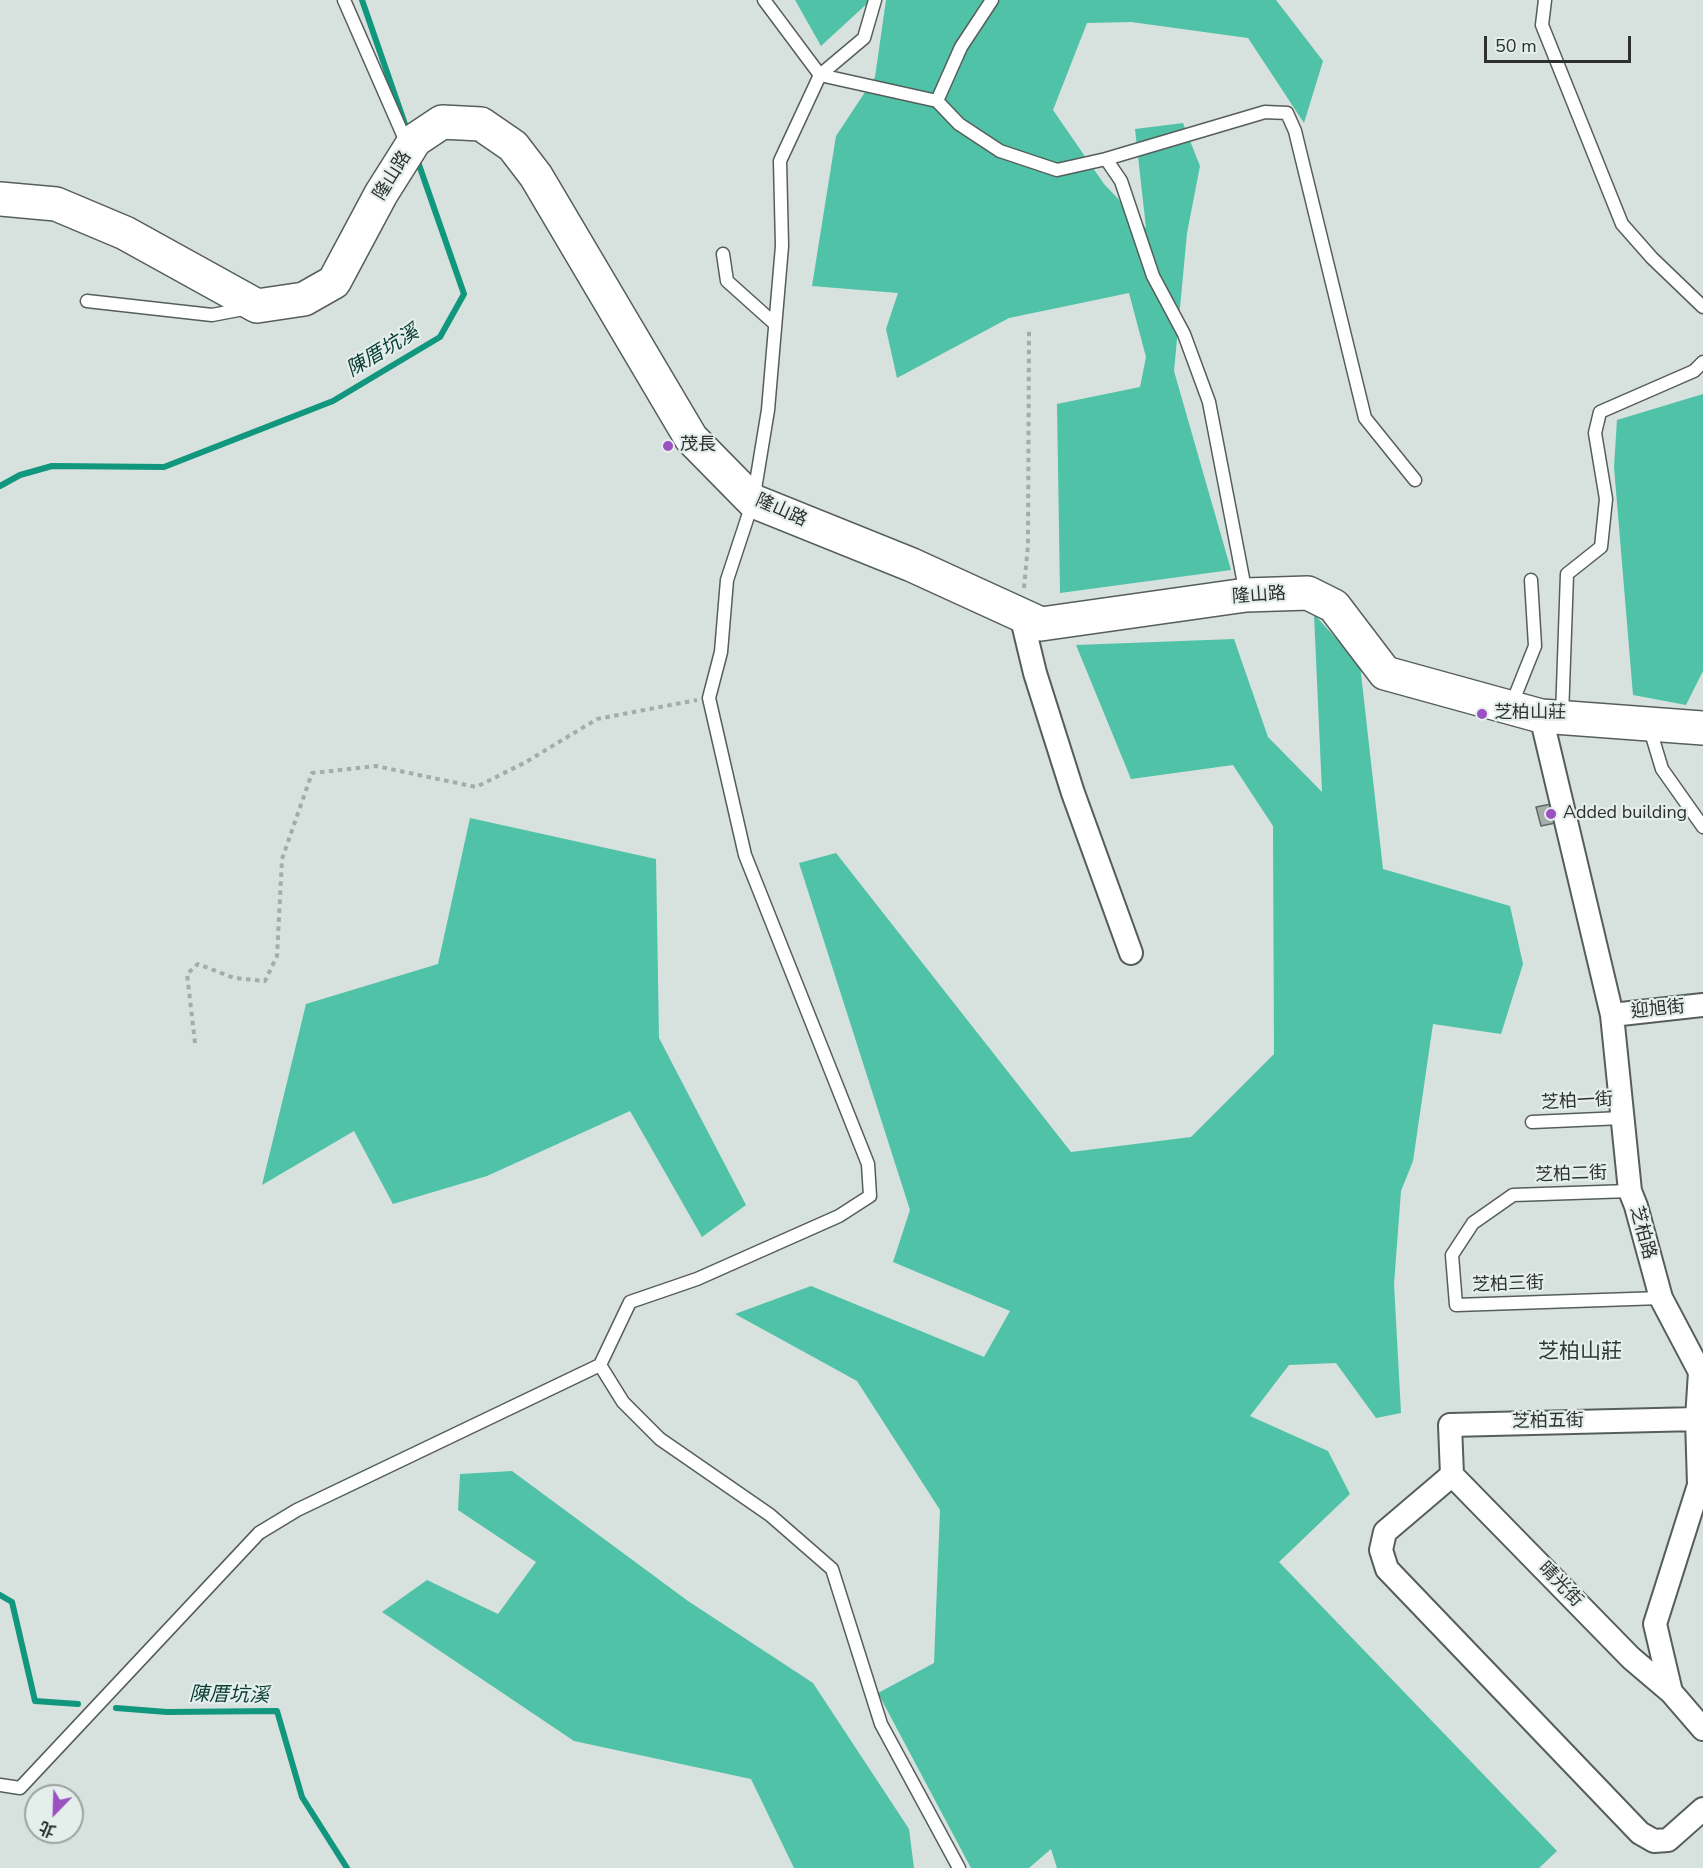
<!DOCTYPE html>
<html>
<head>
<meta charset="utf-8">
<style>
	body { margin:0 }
	#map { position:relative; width:1703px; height:1868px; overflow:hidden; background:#d7e1de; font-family:"Nunito Sans","Noto Sans TC",sans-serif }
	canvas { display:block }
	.north { position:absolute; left:24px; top:1784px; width:60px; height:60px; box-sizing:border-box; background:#e4eeeb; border:2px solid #9ba2a0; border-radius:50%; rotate:203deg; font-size:16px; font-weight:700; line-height:24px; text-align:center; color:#2d302f }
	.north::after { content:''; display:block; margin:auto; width:21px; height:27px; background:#9c51c3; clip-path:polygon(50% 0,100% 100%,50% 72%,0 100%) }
	.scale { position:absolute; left:1484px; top:36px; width:147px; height:27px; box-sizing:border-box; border:3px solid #2d302f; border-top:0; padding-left:8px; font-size:18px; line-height:21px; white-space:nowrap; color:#2d302f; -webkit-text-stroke:4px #e4eeeb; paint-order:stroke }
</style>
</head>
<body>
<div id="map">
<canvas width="1703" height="1868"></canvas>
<div class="north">北</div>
<div class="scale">50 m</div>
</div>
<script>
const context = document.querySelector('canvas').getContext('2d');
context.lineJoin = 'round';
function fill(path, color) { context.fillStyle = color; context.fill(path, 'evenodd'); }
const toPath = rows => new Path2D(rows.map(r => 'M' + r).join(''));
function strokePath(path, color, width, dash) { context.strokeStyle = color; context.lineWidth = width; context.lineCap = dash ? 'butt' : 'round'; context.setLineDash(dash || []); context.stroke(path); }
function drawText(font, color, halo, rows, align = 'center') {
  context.font = font + ' "Nunito Sans","Noto Sans TC",sans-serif'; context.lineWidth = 4.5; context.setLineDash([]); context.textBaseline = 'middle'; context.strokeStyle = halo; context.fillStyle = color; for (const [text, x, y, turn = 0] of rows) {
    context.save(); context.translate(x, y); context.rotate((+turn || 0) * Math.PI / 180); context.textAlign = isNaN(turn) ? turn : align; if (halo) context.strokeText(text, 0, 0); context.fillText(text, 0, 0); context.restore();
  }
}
fill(toPath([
	[795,0,871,0,821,46],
	[886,0,1276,0,1323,61,1304,123,1248,38,1131,22,1087,23,1053,110,1104,184,1146,228,1135,129,1183,123,1200,166,1187,233,1174,371,1231,570,1060,593,1057,404,1140,387,1146,357,1129,293,1009,318,897,378,886,329,898,293,812,286,836,136,875,77],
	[1703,394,1703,671,1686,705,1633,695,1614,467,1617,420],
	[1314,614,1360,665,1383,869,1510,906,1523,964,1501,1034,1433,1024,1413,1161,1401,1191,1394,1284,1401,1413,1376,1418,1336,1363,1289,1365,1250,1416,1328,1451,1350,1494,1279,1562,1557,1851,1539,1868,1057,1868,1051,1849,1029,1868,971,1868,878,1693,934,1663,940,1510,857,1381,735,1314,811,1286,984,1357,1010,1311,893,1262,910,1210,799,863,836,853,1071,1152,1191,1137,1274,1054,1273,826,1233,765,1131,779,1076,645,1234,639,1268,737,1322,792],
	[470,818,656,859,659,1038,746,1205,702,1237,630,1111,487,1176,393,1204,354,1131,262,1185,306,1004,438,964],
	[512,1471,688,1601,813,1683,909,1829,914,1868,794,1868,751,1779,574,1741,382,1612,427,1580,498,1614,536,1562,458,1510,460,1474]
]), '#4fc2a7');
strokePath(toPath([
	[362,0,407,130],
	[0,486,20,475,52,466,164,467,333,401,440,337,464,294,417,159],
	[0,1595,12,1602,35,1701,78,1704],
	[116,1708,167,1712,277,1711,302,1797,347,1868]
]), '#11977e', 6);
const building = toPath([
	[1561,802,1565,821,1541,826,1536,807,1561,802]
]);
fill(building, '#a5aeab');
strokePath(building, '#5f6865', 1.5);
const lane = toPath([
	[344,0,407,144],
	[764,0,820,75,937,101,959,124,1000,151,1057,170,1106,159,1121,181,1153,276,1184,334,1209,402,1246,594],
	[875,0,864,38,820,75,780,161,782,246,768,410,753,501,727,580,721,652,709,698,745,855,868,1164,870,1196,839,1216,697,1279,630,1302,600,1365,623,1402,660,1439,770,1515,832,1569,881,1724,959,1868],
	[1545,0,1542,25,1622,224,1652,258,1703,307],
	[937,101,961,47,992,0],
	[1106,159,1265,112,1287,113,1295,131,1365,418,1415,480],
	[723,254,727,281,775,324],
	[87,301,212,315,249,308],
	[1511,706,1535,646,1531,580],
	[1562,716,1567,574,1601,547,1606,499,1595,433,1600,412,1694,371,1703,362],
	[1649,726,1662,769,1703,827],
	[1532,1122,1622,1118],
	[1630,1191,1513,1195,1473,1223,1452,1255,1456,1305,1661,1298],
	[0,1785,20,1788,259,1533,297,1510,600,1365]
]);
const street = toPath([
	[1021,615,1035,673,1073,793,1131,953],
	[1541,716,1612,1015,1630,1191,1636,1206,1661,1298,1700,1372,1697,1419,1699,1485,1655,1624,1671,1692,1703,1729],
	[1612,1015,1703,1005],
	[1452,1475,1385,1532,1381,1550,1387,1569,1640,1833,1654,1841,1668,1840,1703,1809],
	[1452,1475,1631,1658,1671,1692],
	[1452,1475,1450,1425,1697,1419]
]);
const secondary = toPath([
	[0,199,56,204,125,233,257,306,304,299,334,282,381,194,415,140,442,122,481,124,513,146,536,176,691,438,753,501,912,565,1041,624,1246,595,1308,593,1334,606,1385,673,1541,716,1703,728]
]);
strokePath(lane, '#565e5b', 15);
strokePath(street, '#565e5b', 26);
strokePath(secondary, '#565e5b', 36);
strokePath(toPath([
	[1024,588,1028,545,1029,331],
	[195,1043,187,974,198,964,234,978,265,981,277,956,282,859,312,773,376,766,476,787,526,762,597,719,697,700]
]), '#a4aca9', 4, [4.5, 4.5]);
strokePath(lane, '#fff', 12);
strokePath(street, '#fff', 22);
strokePath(secondary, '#fff', 33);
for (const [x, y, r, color] of [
	[668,446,6,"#9c51c3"],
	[1482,714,6,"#9c51c3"],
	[1551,814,6,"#9c51c3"]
]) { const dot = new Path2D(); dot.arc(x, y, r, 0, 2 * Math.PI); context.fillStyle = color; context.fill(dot); strokePath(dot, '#e4eeeb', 2); }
drawText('18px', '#2d302f', '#e4eeeb', [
	["隆山路",393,176,-58],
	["隆山路",781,511,24],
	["隆山路",1259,596,-4],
	["迎旭街",1658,1010,-6],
	["芝柏一街",1577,1102,-3],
	["芝柏二街",1571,1175,-2],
	["芝柏路",1642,1233,75],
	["芝柏三街",1508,1285,-2],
	["芝柏五街",1548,1422,-1],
	["晴光街",1560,1585,46]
]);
drawText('18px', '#2d302f', '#e4eeeb', [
	["茂長",680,446],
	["芝柏山莊",1494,714],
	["Added building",1563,814]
], 'left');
drawText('italic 20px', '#053b30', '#e4eeeb', [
	["陳厝坑溪",383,352,-31],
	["陳厝坑溪",229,1696,1]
]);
drawText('21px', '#313937', '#e4eeeb', [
	["芝柏山莊",1580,1353]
]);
</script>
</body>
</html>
